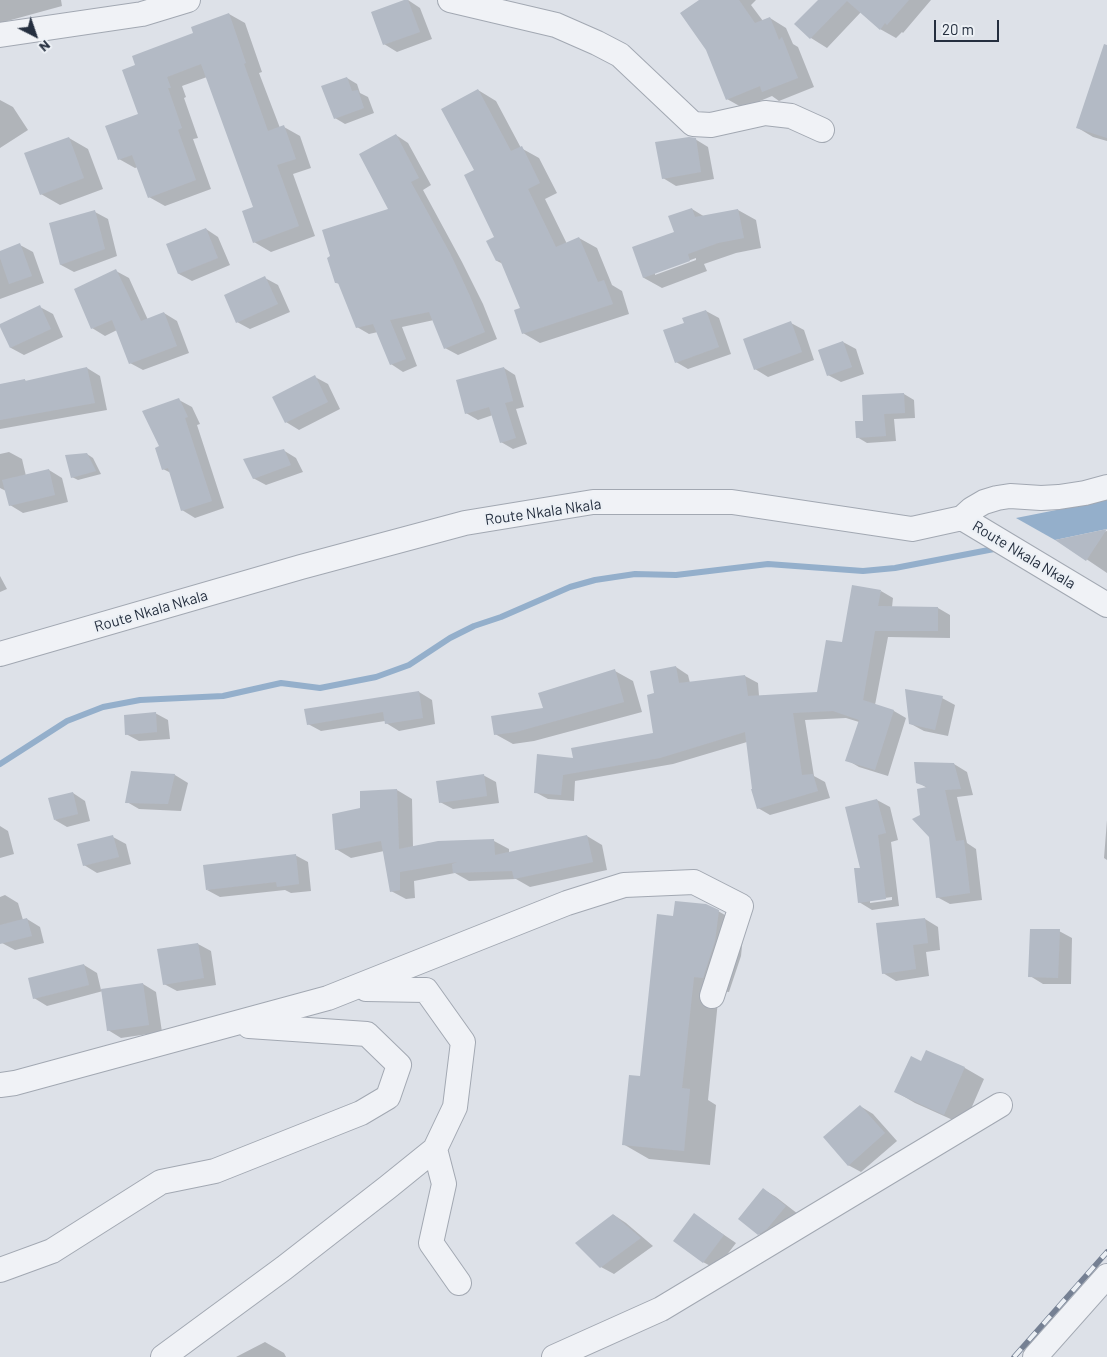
<!DOCTYPE html>
<html>
<head>
<meta charset="utf-8">
<style>
	body { margin:0 }
	#map { position:relative; width:1107px; height:1357px; overflow:hidden; background:#dde1e8; font-family:Barlow,sans-serif }
	canvas { display:block }
	.north { position:absolute; left:10px; top:10px; width:50px; height:50px; -webkit-text-stroke:4px #ecf0f5; paint-order:stroke; rotate:139deg; font-size:14px; font-weight:700; line-height:20px; text-align:center; color:#252f3f }
	.north::after { content:''; display:block; margin:auto; width:18px; height:22px; background:#252f3f; clip-path:polygon(50% 0,100% 100%,50% 72%,0 100%) }
	.scale { position:absolute; left:934px; top:20px; width:65px; height:22px; box-sizing:border-box; border:2px solid #252f3f; border-top:0; padding-left:6px; font-size:15px; line-height:18px; white-space:nowrap; color:#252f3f; -webkit-text-stroke:4px #ecf0f5; paint-order:stroke }
</style>
</head>
<body>
<div id="map">
<canvas width="1107" height="1357"></canvas>
<div class="north">N</div>
<div class="scale">20 m</div>
</div>
<script>
const context = document.querySelector('canvas').getContext('2d');
context.lineJoin = 'round';
function fill(path, color) { context.fillStyle = color; context.fill(path, 'evenodd'); }
const toPath = rows => new Path2D(rows.map(r => 'M' + r).join(''));
function strokePath(path, color, width, dash) { context.strokeStyle = color; context.lineWidth = width; context.lineCap = dash ? 'butt' : 'round'; context.setLineDash(dash || []); context.stroke(path); }
function drawText(font, color, halo, rows, align = 'center') {
  context.font = font + ' Barlow,sans-serif'; context.lineWidth = 4.5; context.setLineDash([]); context.textBaseline = 'middle'; context.strokeStyle = halo; context.fillStyle = color; for (const [text, x, y, turn = 0] of rows) {
    context.save(); context.translate(x, y); context.rotate((+turn || 0) * Math.PI / 180); context.textAlign = isNaN(turn) ? turn : align; if (halo) context.strokeText(text, 0, 0); context.fillText(text, 0, 0); context.restore();
  }
}
fill(toPath([
	[1107,500,1107,529,1055,540,1016,518]
]), '#94afcb');
fill(toPath([
	[0,0,61,0,62,6,0,23],
	[408,0,420,8,432,39,397,52,384,44],
	[701,0,756,0,751,5,763,21,770,18,786,28,793,44,798,47,814,87,779,101,772,96,743,108,727,99],
	[820,0,931,0,903,33,902,32,896,38,880,29,861,12,827,48,811,38,796,24],
	[229,14,245,23,262,72,259,73,280,128,284,127,300,136,311,168,293,174,315,236,271,252,254,242,254,208,207,77,182,86,186,97,184,98,198,138,193,139,211,189,165,206,149,197,138,167,135,168,119,159,139,115,195,34],
	[1107,65,1107,141,1093,137,1078,128],
	[347,78,357,84,360,93,368,97,374,113,345,124,335,118],
	[478,90,496,101,521,148,539,158,557,193,545,199,567,244,579,238,597,248,612,285,622,291,629,314,540,343,523,333,522,309,503,264,497,261,496,237,476,171],
	[0,100,13,107,28,130,0,148],
	[396,135,408,143,431,185,423,190,462,262,483,304,497,339,458,355,445,348,434,320,402,327,417,366,403,372,391,364,378,332,369,334,357,327,340,284,336,283,390,210],
	[69,138,88,149,103,189,60,205,41,194],
	[695,139,708,147,714,179,676,186,663,178],
	[692,209,705,217,738,210,756,220,761,248,736,253,704,264,707,271,662,288,644,278,634,248,676,233],
	[696,258,696,260,655,275,655,273],
	[95,212,108,219,117,256,74,272,61,265,51,224],
	[206,229,218,237,230,265,192,281,179,274,168,245],
	[20,245,33,252,44,283,0,299,0,252],
	[116,271,129,278,148,320,164,313,177,321,189,353,143,370,130,363,117,330,105,336,92,328],
	[265,278,278,285,290,312,250,329,237,322],
	[40,307,53,314,63,337,24,355,11,348,0,325],
	[706,311,719,318,731,354,688,369,676,362,686,323],
	[791,323,804,330,814,360,768,377,755,369],
	[843,342,856,349,864,374,841,382,828,375],
	[87,368,100,376,107,410,0,429,0,385,25,380,27,382],
	[504,368,515,375,524,407,516,409,527,444,513,449,501,442,493,415,478,420,466,413],
	[315,377,328,384,340,409,299,430,286,422,274,397],
	[904,394,914,400,915,418,894,419,896,441,867,443,857,437,864,422,863,396],
	[179,400,192,407,200,424,197,425,224,508,195,518,182,510,171,473,163,469,161,447],
	[283,450,296,458,303,472,266,485,253,478],
	[9,452,22,459,26,476,49,470,62,478,68,502,23,513,10,505,6,491,0,488,0,454],
	[87,454,93,458,101,474,78,480,72,477],
	[1107,531,1107,573,1058,540],
	[0,576,7,589,0,592],
	[881,591,893,598,892,607,938,608,950,615,950,638,888,637,875,705,894,711,906,718,888,776,859,767,847,760,859,722,846,718,805,720,814,776,825,782,830,798,770,815,758,808,747,742,673,764,575,781,574,801,548,799,535,792,574,759,654,734,656,694,676,667,688,675,690,683,745,676,758,683,759,696,818,693,843,644],
	[615,671,633,681,642,712,534,741,513,744,495,734,545,709],
	[419,692,432,700,435,724,399,731,386,723,385,721,321,731,308,724],
	[942,698,955,705,948,736,924,731,911,724],
	[155,713,168,720,170,739,139,741,126,734],
	[954,764,967,772,973,795,957,797,967,843,976,849,982,900,950,904,937,897,930,836,922,816,927,788,918,782],
	[132,772,175,775,188,783,181,811,139,809,127,802],
	[483,775,496,782,499,803,453,809,440,802],
	[397,790,412,799,413,847,494,841,509,849,509,853,587,836,602,845,607,870,530,887,516,879,469,881,455,873,414,881,415,898,406,899,391,891,384,851,351,858,336,849,362,808],
	[73,793,85,801,90,821,67,827,55,820],
	[877,800,890,807,898,840,891,842,899,906,872,910,859,902,861,869],
	[892,897,892,900,870,903,870,900],
	[1107,820,1107,860,1104,858],
	[0,826,8,831,14,854,0,858],
	[113,837,126,844,131,864,97,873,84,865],
	[295,855,308,862,311,891,291,893,285,890,220,897,207,890],
	[5,895,18,903,23,920,27,919,40,927,44,943,15,950,2,943,0,933,0,897],
	[718,911,744,926,741,956,729,992,719,991,708,1100,716,1105,710,1165,649,1159,623,1144,641,1078,674,917],
	[925,919,938,927,940,950,926,952,929,976,896,981,883,973],
	[1059,931,1072,938,1071,984,1043,984,1030,976],
	[198,944,211,951,216,985,177,991,164,984,159,950],
	[84,965,97,973,101,990,143,984,156,992,162,1032,121,1038,108,1030,103,991,47,1006,34,998],
	[927,1052,965,1068,984,1079,964,1125,915,1103,896,1092,922,1062],
	[860,1106,873,1114,897,1141,861,1172,848,1165],
	[763,1189,776,1197,798,1214,772,1241,759,1234],
	[614,1215,626,1223,653,1246,614,1274,601,1267],
	[695,1215,736,1243,716,1269,703,1262],
	[265,1342,284,1353,286,1357,236,1357]
]), '#0003');
strokePath(toPath([
	[0,764,67,721,103,707,140,700,223,696,281,683,320,688,376,677,409,665,450,638,474,626,501,617,570,587,595,580,635,574,676,575,768,564,863,571,895,568,994,549]
]), '#94afcb', 6);
fill(toPath([
	[404,0,408,0,420,32,383,45,371,12],
	[699,0,739,0,755,23,770,17,779,40,782,37,798,78,762,92,760,86,726,100,706,50,680,13],
	[818,0,909,0,887,25,885,23,880,30,847,1,810,39,794,24],
	[229,13,246,63,244,64,268,131,284,125,296,159,277,165,299,226,253,243,242,211,253,207,201,64,167,77,171,88,168,88,182,128,178,130,196,180,148,198,132,155,118,160,105,126,138,114,122,70,135,65,132,56,193,33,191,27],
	[1104,44,1107,45,1107,138,1076,128],
	[347,77,352,91,358,90,364,108,334,119,321,86],
	[478,89,511,151,522,146,540,183,528,189,556,247,579,237,598,282,604,280,613,304,522,334,514,310,520,308,500,260,496,261,486,241,494,237,464,175,474,170,441,109],
	[396,134,419,178,411,182,450,253,470,296,485,332,444,349,429,312,390,320,406,359,390,365,373,324,356,328,338,283,335,283,327,258,330,256,322,230,388,209,359,154],
	[69,137,84,178,40,195,24,153],
	[689,137,696,138,701,172,662,179,655,142],
	[692,208,695,217,738,209,744,238,718,243,688,254,690,261,643,278,632,247,674,232,668,216],
	[95,210,105,249,60,265,49,223],
	[206,228,218,258,178,274,166,244],
	[20,243,32,276,9,284,0,258,0,251],
	[116,269,141,321,164,312,177,346,129,364,112,320,91,329,74,289],
	[265,276,278,304,236,323,224,295],
	[40,305,51,329,10,348,0,327,0,324],
	[706,310,719,347,675,363,663,330,684,323,682,318],
	[791,321,802,352,754,370,743,339],
	[843,341,852,367,827,376,818,350],
	[87,367,95,403,0,420,0,384,25,379,25,381],
	[504,367,513,401,505,403,516,438,500,443,489,407,465,414,456,380],
	[315,375,328,402,285,423,272,397],
	[904,393,905,413,884,414,886,436,856,438,855,421,863,421,862,395],
	[179,398,188,417,185,418,212,501,181,511,168,468,162,470,155,448,159,446,142,411],
	[284,449,291,465,253,479,243,459],
	[87,453,96,471,71,478,65,455],
	[49,469,55,495,9,506,2,480],
	[1107,529,1086,561,1055,540],
	[852,585,881,590,878,606,938,607,938,631,875,631,863,700,894,710,875,770,845,761,859,720,833,711,793,713,802,775,813,774,818,791,757,809,751,789,752,789,745,732,660,758,563,775,561,795,534,793,537,754,573,758,571,748,653,733,647,695,654,693,650,671,676,666,679,683,745,675,748,696,817,692,826,640,842,642],
	[615,669,624,702,516,732,494,735,491,716,543,708,538,693],
	[905,689,943,696,935,730,909,724],
	[419,691,423,718,385,724,383,712,307,725,304,709],
	[156,712,157,732,125,735,124,715],
	[914,762,954,763,961,789,945,790,956,841,964,840,970,893,936,898,929,837,912,819,920,815,917,789,927,787,916,783],
	[131,771,175,774,168,804,125,803],
	[484,774,487,796,439,803,436,781],
	[397,789,399,849,438,841,494,839,495,855,587,835,593,862,514,879,512,871,453,873,452,864,457,862,400,872,400,890,390,892,381,841,335,850,332,814,360,808,360,791],
	[73,792,78,814,54,820,48,798],
	[877,799,886,833,878,835,886,899,858,903,854,868,860,868,845,807],
	[113,835,119,857,83,866,77,844],
	[296,854,299,884,277,887,276,882,206,890,203,865],
	[675,901,706,904,719,910,715,941,703,978,694,977,682,1088,690,1089,684,1151,622,1145,629,1075,640,1076,657,914,673,916],
	[27,918,32,936,0,944,0,925],
	[925,918,928,943,913,945,916,969,882,974,876,923],
	[1030,929,1060,929,1058,978,1028,977],
	[198,943,204,978,163,985,157,949],
	[84,964,89,985,33,999,28,978],
	[143,983,149,1025,107,1031,101,989],
	[926,1050,965,1067,944,1115,894,1092,911,1056,921,1061],
	[860,1105,885,1133,848,1166,823,1137],
	[763,1188,786,1206,767,1229,758,1235,738,1219],
	[694,1213,724,1235,703,1263,673,1241],
	[613,1214,641,1238,600,1268,575,1243]
]), '#b3bac5');
const minor = toPath([
	[450,0,556,25,597,43,620,55,693,124,711,125,765,113,791,116,822,130],
	[0,35,142,14,188,0],
	[962,518,972,509,984,502,997,498,1010,496,1041,498,1059,497,1085,493,1107,487],
	[0,654,301,567,465,523,593,502,732,502,912,529,962,518,1107,605],
	[0,1085,15,1083,328,998,567,903,624,885,694,882,741,906,712,996],
	[435,1149,444,1184,431,1243,459,1283],
	[0,1270,52,1251,161,1182,215,1171,361,1113,388,1097,399,1065,367,1034,249,1026],
	[163,1357,284,1268,388,1187,435,1149,455,1107,463,1042,426,990,366,989],
	[554,1357,661,1309,1000,1105],
	[1035,1357,1107,1276]
]);
strokePath(minor, '#a2a8b2', 26);
strokePath(minor, '#f0f2f6', 24);
const rail = toPath([
	[1014,1357,1107,1252]
]);
strokePath(rail, '#758093', 5.5);
strokePath(rail, '#ecf0f5', 4, [11]);
drawText('15px', '#252f3f', '#ecf0f5', [
	["Route Nkala Nkala",543,512,-8],
	["Route Nkala Nkala",1024,555,31],
	["Route Nkala Nkala",151,611,-16]
]);
</script>
</body>
</html>
